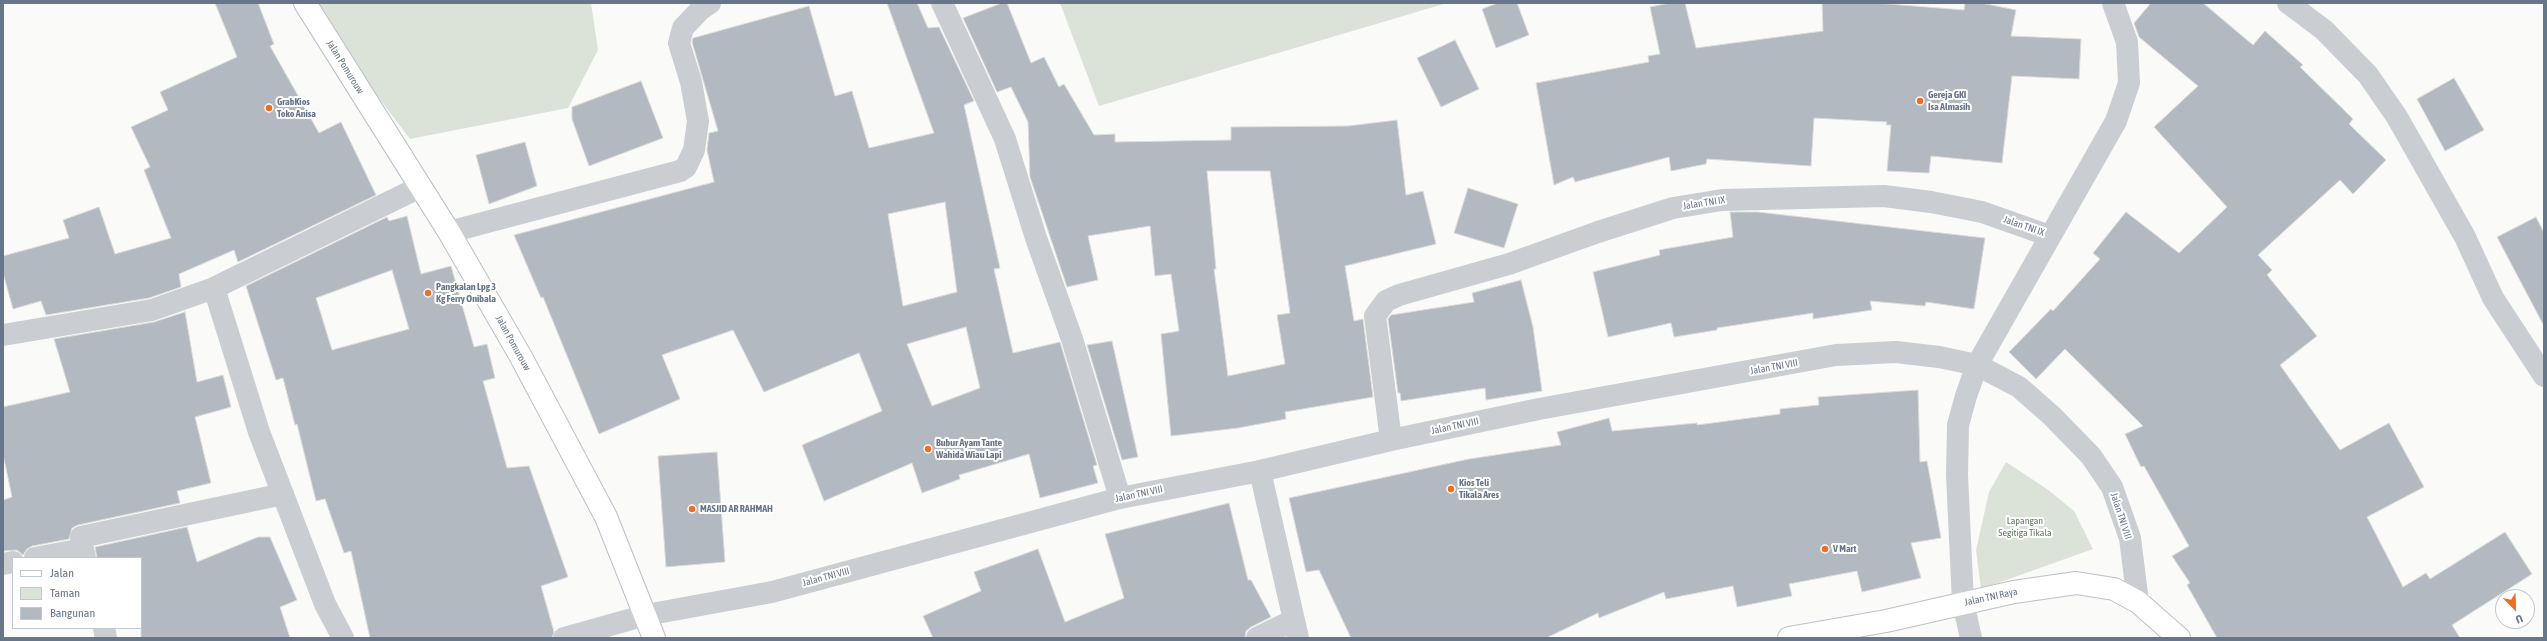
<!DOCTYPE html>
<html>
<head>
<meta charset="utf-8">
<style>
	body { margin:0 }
	#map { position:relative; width:2547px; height:641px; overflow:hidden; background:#fafaf8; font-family:"Asap Condensed",sans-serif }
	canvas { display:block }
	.frame { position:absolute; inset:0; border:4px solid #67768b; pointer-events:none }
	.legend { position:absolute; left:12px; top:557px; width:130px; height:72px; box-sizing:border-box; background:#fff; border:1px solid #c2c8d1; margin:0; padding:5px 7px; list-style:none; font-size:12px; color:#67768b }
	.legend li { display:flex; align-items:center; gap:8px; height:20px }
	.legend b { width:20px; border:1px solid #c2c8d1 }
	.north { position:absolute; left:2495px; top:589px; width:40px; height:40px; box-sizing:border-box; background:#fff; border:1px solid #c2c8d1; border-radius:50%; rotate:157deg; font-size:11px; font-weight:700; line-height:16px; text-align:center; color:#67768b }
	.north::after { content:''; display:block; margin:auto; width:14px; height:18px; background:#f16d20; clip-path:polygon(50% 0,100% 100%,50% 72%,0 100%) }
</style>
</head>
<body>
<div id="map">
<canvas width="2547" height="641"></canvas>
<div class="frame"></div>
<ul class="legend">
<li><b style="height:5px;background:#fff"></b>Jalan</li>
<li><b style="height:11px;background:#dbe2d8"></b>Taman</li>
<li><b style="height:11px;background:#b3b9c1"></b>Bangunan</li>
</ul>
<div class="north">U</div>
</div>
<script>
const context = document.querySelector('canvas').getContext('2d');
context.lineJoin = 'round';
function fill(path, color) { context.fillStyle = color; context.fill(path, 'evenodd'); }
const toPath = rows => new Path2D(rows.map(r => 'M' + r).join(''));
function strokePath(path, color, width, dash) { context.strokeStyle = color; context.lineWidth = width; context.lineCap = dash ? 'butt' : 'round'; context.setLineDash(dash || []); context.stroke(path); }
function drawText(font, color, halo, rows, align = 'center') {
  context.font = font + ' "Asap Condensed",sans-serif'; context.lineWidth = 4; context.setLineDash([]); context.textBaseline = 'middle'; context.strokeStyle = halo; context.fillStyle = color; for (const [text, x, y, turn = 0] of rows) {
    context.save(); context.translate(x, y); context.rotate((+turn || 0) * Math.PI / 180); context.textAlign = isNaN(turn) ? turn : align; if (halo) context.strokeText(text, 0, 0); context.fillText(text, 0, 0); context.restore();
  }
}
fill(toPath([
	[307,3,591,3,598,50,568,108,410,139],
	[1060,3,1447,3,1099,106],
	[2006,462,2047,489,2074,511,2093,549,1981,589,1976,550,1989,492]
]), '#dbe2d8');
const building = toPath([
	[215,3,258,3,274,44,270,46,319,133,341,122,376,195,238,262,234,250,179,274,181,287,149,298,46,315,41,301,13,309,3,273,3,256,69,238,63,220,99,207,115,254,171,238,144,170,150,167,131,127,168,110,160,92,237,57,215,3],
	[887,3,917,3,928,28,939,27,974,101,964,105,1000,268,994,269,1013,353,1060,342,1097,465,1093,466,1098,483,1040,498,1029,454,959,475,960,479,922,493,912,463,824,501,802,445,882,411,859,353,764,392,733,330,662,355,680,399,599,434,543,297,541,298,514,235,714,182,707,150,709,133,718,131,692,42,693,38,809,6,835,96,852,91,869,148,934,133,887,3],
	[945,202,957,292,903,306,888,214,945,202],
	[966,327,980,388,932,406,907,344,966,327],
	[1002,3,1007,3,1031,63,1044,57,1059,87,1064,84,1094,135,1115,134,1115,142,1231,140,1231,127,1348,126,1397,120,1406,195,1423,191,1436,244,1345,266,1354,321,1363,319,1373,397,1285,412,1286,419,1238,428,1171,436,1161,334,1179,331,1171,274,1155,276,1150,226,1088,236,1098,280,1067,287,1030,177,1028,122,1011,87,997,92,963,18,1002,3],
	[1207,171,1270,171,1290,313,1277,315,1285,364,1228,376,1214,269,1216,269,1207,171],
	[1498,3,1517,3,1529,35,1496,48,1482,9,1498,3],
	[1670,3,1685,3,1696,48,1823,31,1822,3,1876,3,1964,10,1965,3,1981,3,2016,10,2011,36,2081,39,2079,79,2012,76,2002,163,1931,156,1929,173,1887,171,1891,125,1886,125,1887,122,1814,118,1811,166,1707,159,1706,164,1671,171,1669,157,1575,182,1573,177,1554,185,1536,83,1649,62,1648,56,1660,54,1650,7,1670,3],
	[2151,3,2203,3,2253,45,2265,31,2303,65,2300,67,2353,119,2349,124,2386,160,2353,194,2340,180,2258,255,2272,270,2267,275,2317,336,2280,365,2340,450,2389,423,2424,487,2367,517,2403,587,2426,573,2430,579,2505,532,2532,574,2452,625,2460,638,2217,638,2187,585,2190,583,2172,556,2189,546,2144,466,2141,467,2125,434,2143,426,2065,349,2036,379,2009,352,2051,309,2053,311,2100,259,2093,253,2126,212,2179,253,2227,207,2154,127,2198,86,2139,37,2134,23,2151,3],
	[1455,40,1479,89,1441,107,1417,58,1455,40],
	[2454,78,2484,130,2445,151,2417,99,2454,78],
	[641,81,663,138,589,166,572,119,572,107,641,81],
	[525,142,537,186,489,204,476,155,525,142],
	[1468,188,1518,204,1504,248,1454,233,1468,188],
	[1730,212,1758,212,1985,238,1974,309,1926,302,1925,306,1870,301,1872,310,1813,319,1813,313,1717,328,1717,330,1674,337,1671,323,1608,337,1593,272,1660,255,1659,250,1733,237,1730,212],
	[407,216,421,274,451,266,474,347,487,344,495,378,483,381,507,468,529,466,568,577,541,586,554,632,552,638,370,638,351,551,344,553,325,499,316,501,297,424,295,425,283,378,276,380,246,286,387,217,389,221,407,216],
	[392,270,409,329,332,350,316,298,392,270],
	[2536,217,2544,233,2544,326,2497,237,2536,217],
	[1521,280,1533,327,1542,391,1486,400,1485,388,1401,401,1400,393,1398,393,1388,319,1391,315,1474,302,1472,293,1521,280],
	[185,312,197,382,223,375,231,407,195,417,211,483,177,491,180,503,78,525,72,528,69,539,32,546,27,549,23,555,17,550,3,551,3,500,12,497,3,454,3,407,70,392,54,339,154,322,185,312],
	[1112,341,1138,457,1122,460,1087,345,1112,341],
	[1918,390,1920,462,1927,461,1941,538,1911,543,1921,578,1862,592,1857,571,1789,584,1792,596,1737,607,1733,586,1666,599,1664,592,1599,618,1598,613,1546,638,1351,638,1319,570,1306,572,1289,498,1469,459,1561,445,1557,432,1609,418,1612,431,1697,423,1697,425,1780,414,1780,409,1819,405,1818,397,1918,390],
	[717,452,725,562,666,567,658,456,717,452],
	[1229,503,1248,580,1251,580,1271,617,1251,627,1246,631,1245,638,933,638,923,616,981,591,974,572,1038,549,1065,622,1124,598,1105,534,1229,503],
	[187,527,197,562,258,537,270,537,297,600,280,607,290,638,141,638,141,558,97,558,95,547,187,527]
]);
fill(building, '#b3b9c1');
strokePath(building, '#dcdcda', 1);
const secondary = toPath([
	[305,3,449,232,521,357,606,517,654,638],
	[1789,638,1886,621,2014,592,2076,583,2114,589,2138,602,2179,638]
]);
strokePath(secondary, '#bcc0c6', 24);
strokePath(toPath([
	[942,3,1005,139,1036,238,1072,339,1120,498],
	[2288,3,2324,30,2368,75,2397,117,2465,237,2493,298,2544,376],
	[449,232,680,171,686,167,694,150,698,121,691,82,679,43,683,28,701,9,710,3],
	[3,335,152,310,214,288],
	[1391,440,1375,316,1386,301,1399,295,1509,264,1598,232,1673,208,1722,200,1884,196,1931,202,1982,212,2050,236],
	[1260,471,1298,638],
	[81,537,283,494],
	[35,558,83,549,85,558],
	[3,564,13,562],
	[104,628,106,638],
	[343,638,325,604,259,432,214,288,420,187],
	[564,638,646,615,772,592,1120,498,1260,471,1391,440,1539,409,1836,355,1896,352,1939,357,1977,365,2019,387,2052,416,2091,456,2112,487,2130,538,2138,602],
	[1257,638,1294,620],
	[1971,638,1963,603,1957,475,1958,425,1966,396,1977,365,2116,121,2129,83,2127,42,2113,3]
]), '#cacdd1', 22);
strokePath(secondary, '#fff', 22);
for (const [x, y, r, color] of [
	[1920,101,4,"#f16d20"],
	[269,108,4,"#f16d20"],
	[428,293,4,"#f16d20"],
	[928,449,4,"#f16d20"],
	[1451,489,4,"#f16d20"],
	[692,509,4,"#f16d20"],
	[1825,549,4,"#f16d20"]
]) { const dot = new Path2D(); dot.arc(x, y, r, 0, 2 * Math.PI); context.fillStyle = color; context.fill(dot); strokePath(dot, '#fff', 1.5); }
drawText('10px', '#67768b', '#fff', [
	["Jalan Pomurouw",345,67,58],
	["Jalan TNI IX",1704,203,-9],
	["Jalan TNI IX",2024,226,19],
	["Jalan Pomurouw",513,343,61],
	["Jalan TNI VIII",1774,367,-10],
	["Jalan TNI VIII",1455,426,-12],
	["Jalan TNI VIII",1139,494,-12],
	["Jalan TNI VIII",2121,516,72],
	["Jalan TNI VIII",826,577,-15],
	["Jalan TNI Raya",1991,597,-12]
]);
drawText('bold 10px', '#67768b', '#fff', [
	["Gereja GKI",1928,95],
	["Isa Almasih",1928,107],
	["GrabKios",277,102],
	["Toko Anisa",277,114],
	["Pangkalan Lpg 3",436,287],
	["Kg Ferry Onibala",436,299],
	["Bubur Ayam Tante",936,443],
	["Wahida Wiau Lapi",936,455],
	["Kios Teli",1459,483],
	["Tikala Ares",1459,495],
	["MASJID AR RAHMAH",700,509],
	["V Mart",1833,549]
], 'left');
drawText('10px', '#647c62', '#fff', [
	["Lapangan",2025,521],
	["Segitiga Tikala",2025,533]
]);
</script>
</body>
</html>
